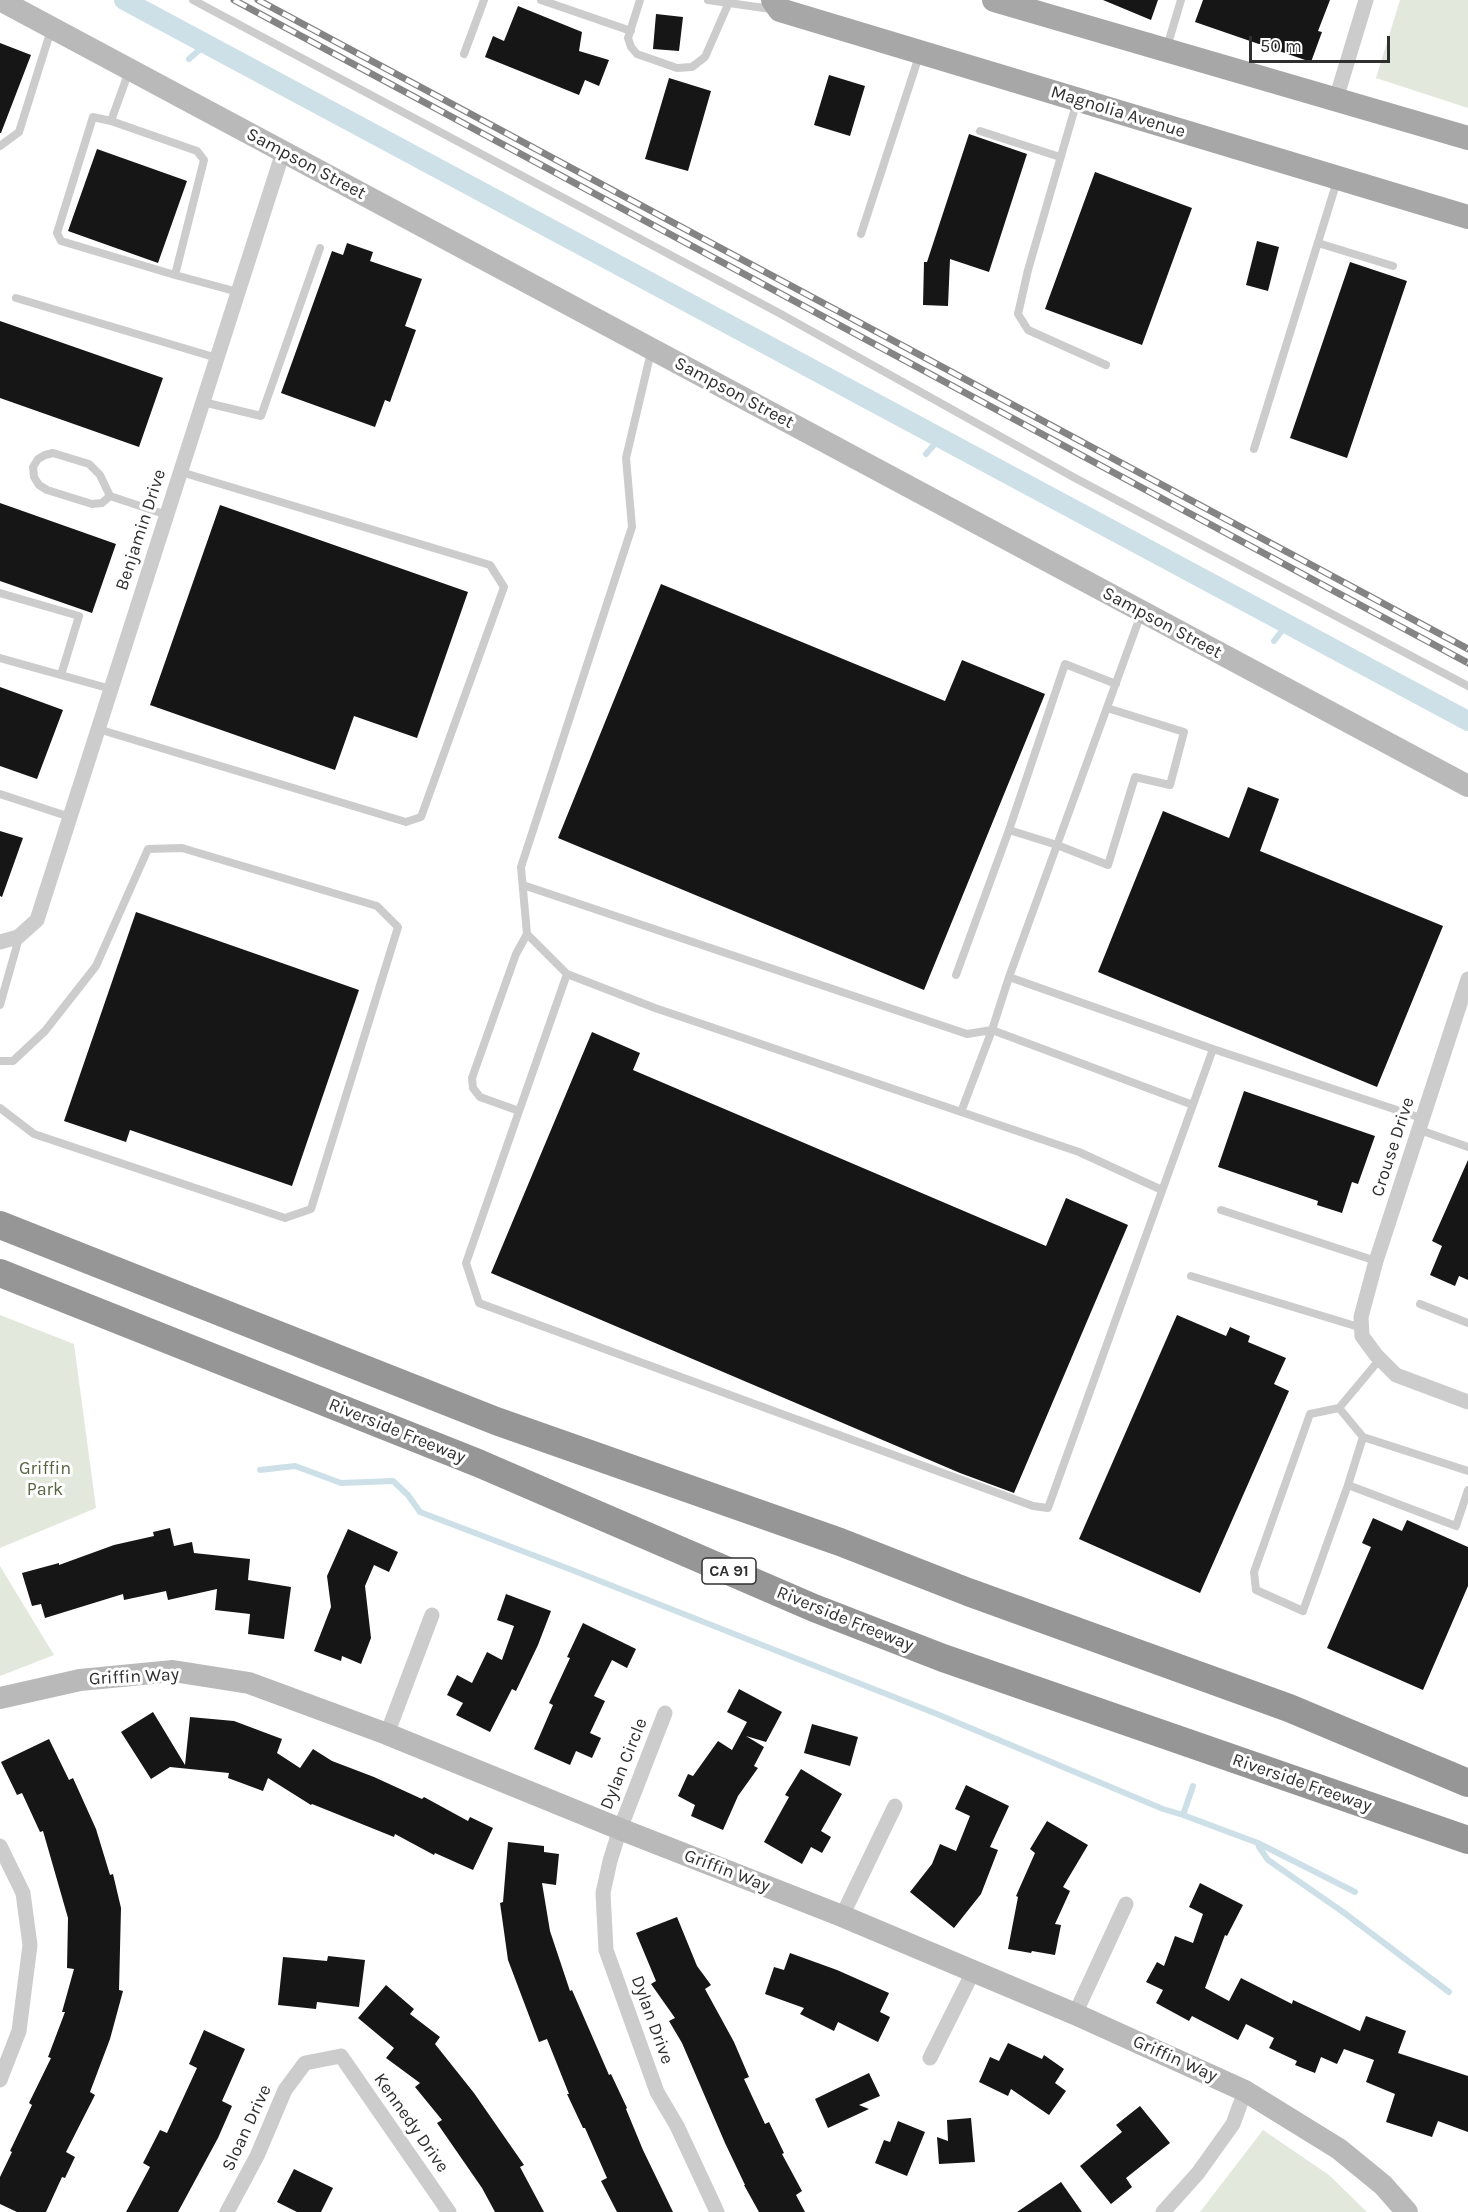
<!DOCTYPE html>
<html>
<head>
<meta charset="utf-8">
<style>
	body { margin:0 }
	#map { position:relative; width:1468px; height:2212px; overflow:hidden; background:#fff; font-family:Karla,sans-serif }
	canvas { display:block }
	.scale { position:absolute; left:1249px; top:36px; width:141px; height:27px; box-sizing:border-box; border:3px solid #2f2f2f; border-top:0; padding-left:8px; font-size:18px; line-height:21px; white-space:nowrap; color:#2f2f2f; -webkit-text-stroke:4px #fff; paint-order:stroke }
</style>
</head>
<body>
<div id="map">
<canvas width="1468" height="2212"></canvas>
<div class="scale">50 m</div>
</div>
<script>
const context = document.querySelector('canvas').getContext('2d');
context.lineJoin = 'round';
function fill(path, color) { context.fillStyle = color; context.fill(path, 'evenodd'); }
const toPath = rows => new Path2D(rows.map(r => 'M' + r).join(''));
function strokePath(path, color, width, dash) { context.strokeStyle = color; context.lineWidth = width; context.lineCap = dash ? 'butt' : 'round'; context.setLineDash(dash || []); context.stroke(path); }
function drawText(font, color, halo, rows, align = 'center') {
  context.font = font + ' Karla,sans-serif'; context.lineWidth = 6; context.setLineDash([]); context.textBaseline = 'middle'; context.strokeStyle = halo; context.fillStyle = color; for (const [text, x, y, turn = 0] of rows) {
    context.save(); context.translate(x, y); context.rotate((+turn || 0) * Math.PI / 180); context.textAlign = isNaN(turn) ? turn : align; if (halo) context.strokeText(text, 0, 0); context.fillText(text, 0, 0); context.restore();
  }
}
fill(toPath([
	[1400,0,1468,0,1468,108,1376,78],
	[0,1315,74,1344,96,1508,0,1548],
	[0,1566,54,1655,0,1676],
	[1263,2130,1329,2175,1367,2212,1200,2212]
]), '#e3e8dc');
strokePath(toPath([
	[189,59,206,44],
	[926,454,940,438],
	[1274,641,1287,624],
	[260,1470,295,1466,341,1483,393,1481,408,1495,420,1512,572,1570,937,1714,1163,1809,1183,1815,1193,1786],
	[1183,1815,1258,1843,1259,1847,1268,1860,1343,1912,1449,1992],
	[1258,1843,1355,1892]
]), '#cde0e8', 6);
strokePath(toPath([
	[124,0,1468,721]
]), '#cde0e8', 20);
fill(toPath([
	[1103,0,1158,0,1151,20],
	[1203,0,1330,0,1318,31,1322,32,1311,62,1195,22],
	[518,6,582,32,579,51,609,60,599,86,585,80,579,95,485,57,493,36,504,41],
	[656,14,683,17,679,51,653,49],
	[0,43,31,55,1,133,0,133],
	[829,75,865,86,850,136,814,125],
	[669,78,711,91,688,171,645,159],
	[969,134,1027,154,989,272,950,259,948,306,923,305,924,262,927,262],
	[97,149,187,181,158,263,68,231],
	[1095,172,1192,208,1142,345,1045,309],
	[1257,241,1279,247,1268,291,1246,285],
	[347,243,373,252,370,261,422,279,405,326,416,330,390,402,385,400,375,427,281,393,332,251,343,255],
	[1350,262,1407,281,1347,458,1290,438],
	[0,321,163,378,139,447,0,398],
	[0,503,116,544,92,613,0,581],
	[220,505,468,592,417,738,354,716,335,770,150,705],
	[661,584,945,701,962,660,1045,694,924,990,558,838],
	[0,687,63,710,37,779,0,766],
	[1248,787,1279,799,1260,851,1443,926,1377,1087,1098,972,1163,811,1229,838],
	[0,831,23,838,2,897,0,896],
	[136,912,359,990,292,1186,130,1130,126,1142,64,1121],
	[592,1032,640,1053,633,1070,1046,1246,1066,1198,1128,1225,1014,1493,960,1473,491,1273],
	[1244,1091,1375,1136,1358,1184,1352,1182,1342,1213,1317,1205,1318,1201,1218,1167],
	[1468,1160,1468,1280,1459,1276,1455,1286,1430,1275,1442,1246,1432,1241],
	[1177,1315,1226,1336,1230,1327,1250,1336,1248,1342,1286,1358,1274,1384,1289,1391,1200,1593,1079,1539],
	[1373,1518,1402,1531,1407,1520,1468,1547,1468,1586,1423,1690,1327,1648,1371,1547,1362,1543],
	[170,1528,174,1546,192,1542,194,1553,250,1559,248,1580,291,1587,284,1639,248,1634,250,1614,215,1610,217,1589,168,1600,166,1591,124,1600,123,1594,45,1618,41,1604,32,1606,22,1573,59,1563,59,1565,114,1545,154,1536,153,1532],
	[348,1529,398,1552,389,1572,374,1565,365,1586,371,1638,361,1664,342,1656,341,1661,314,1651,331,1607,327,1576],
	[506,1594,551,1611,538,1645,516,1691,512,1689,490,1732,456,1715,463,1703,447,1695,457,1675,472,1683,487,1652,502,1660,514,1626,497,1620],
	[583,1623,636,1649,627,1668,612,1660,594,1696,605,1701,590,1733,601,1738,592,1758,576,1751,570,1765,534,1749,553,1705,549,1703,570,1658,567,1657],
	[739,1689,782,1712,766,1742,746,1736,764,1747,754,1766,758,1768,738,1796,723,1830,691,1816,695,1805,678,1796,688,1774,693,1776,718,1741,732,1750,747,1722,727,1712],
	[153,1712,185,1765,190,1717,234,1721,282,1739,277,1753,300,1768,313,1749,332,1761,374,1777,422,1799,424,1797,468,1821,470,1817,493,1828,473,1870,435,1853,434,1855,395,1834,394,1837,312,1804,311,1805,268,1778,263,1791,228,1778,229,1773,170,1767,151,1779,121,1732],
	[812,1724,858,1737,850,1766,804,1753],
	[49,1739,69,1780,73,1778,96,1829,110,1875,113,1874,121,1908,119,1990,123,1991,110,2039,90,2092,95,2095,66,2152,75,2157,65,2178,62,2177,46,2212,17,2212,0,2204,0,2177,12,2152,10,2151,32,2105,29,2103,51,2058,48,2057,65,2012,62,2012,74,1969,67,1968,68,1918,43,1831,40,1832,22,1793,17,1795,1,1762],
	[801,1769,842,1794,821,1831,831,1837,822,1853,811,1847,802,1864,764,1842,789,1797,785,1795],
	[966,1785,1009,1806,990,1847,998,1850,981,1894,954,1928,910,1892,932,1864,940,1844,956,1851,970,1816,955,1809],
	[1047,1821,1088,1845,1063,1887,1070,1891,1055,1924,1061,1925,1055,1955,1032,1951,1031,1953,1008,1949,1018,1897,1016,1896,1035,1853,1030,1849],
	[508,1842,544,1846,544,1852,559,1854,556,1885,542,1883,550,1931,570,1991,572,1990,609,2075,611,2074,627,2108,626,2109,643,2150,673,2212,617,2212,601,2181,607,2178,585,2128,583,2128,567,2094,569,2094,547,2039,539,2042,508,1960,500,1903,503,1902],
	[1200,1883,1243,1905,1227,1936,1225,1935,1205,1988,1229,2001,1241,1978,1292,2004,1293,2000,1360,2031,1366,2016,1406,2031,1398,2053,1468,2076,1468,2132,1438,2121,1432,2137,1386,2122,1395,2094,1366,2082,1374,2060,1344,2049,1337,2064,1321,2057,1315,2073,1295,2065,1297,2061,1269,2048,1274,2038,1246,2024,1238,2040,1192,2016,1189,2021,1156,2003,1163,1990,1146,1982,1157,1962,1164,1966,1175,1936,1193,1943,1203,1914,1189,1907],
	[677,1917,697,1966,711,1985,705,1989,734,2042,749,2077,744,2079,765,2124,769,2122,784,2153,782,2154,802,2191,796,2195,805,2212,759,2212,744,2185,745,2185,725,2143,682,2043,669,2021,675,2018,651,1984,656,1981,636,1933],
	[790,1953,837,1970,889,1993,880,2012,890,2017,878,2042,838,2022,834,2031,800,2014,804,2008,765,1994,774,1967,784,1970],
	[328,1956,365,1960,359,2007,317,2002,316,2009,278,2005,283,1957,327,1961],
	[386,1985,414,2009,410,2014,440,2037,435,2044,474,2093,524,2165,520,2167,544,2212,495,2212,482,2188,437,2123,442,2120,415,2087,420,2083,386,2058,394,2048,358,2018],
	[204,2030,245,2049,222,2101,232,2106,218,2138,178,2212,126,2212,150,2167,143,2163,160,2130,167,2133,197,2068,189,2064],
	[1008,2043,1042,2059,1044,2055,1064,2069,1055,2083,1066,2091,1049,2115,1011,2089,1008,2096,979,2082,990,2057,999,2061],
	[869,2073,880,2096,859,2105,869,2109,828,2128,815,2099],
	[1140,2106,1170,2143,1126,2178,1132,2187,1111,2204,1080,2166,1122,2132,1116,2125],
	[971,2118,975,2162,939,2164,937,2137,948,2141,947,2120],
	[898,2121,925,2132,907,2176,875,2163,884,2140,890,2142],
	[294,2169,333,2188,321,2212,297,2212,277,2202],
	[1061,2182,1082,2212,1017,2212]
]), '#161616');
strokePath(toPath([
	[193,0,779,313,1075,478,1468,686],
	[541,0,631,31],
	[640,0,628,38,631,47,637,54,677,68,692,67,705,57,730,0],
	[708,0,771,9],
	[1167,47,1181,0],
	[464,54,484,0],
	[129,71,111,121,197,151,204,160,175,275,238,292],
	[1077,101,1028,270,1018,314,1028,330,1106,365],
	[111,121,93,117,57,233,61,241,175,275],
	[980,131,1060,157],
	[0,146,19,132,51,30],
	[861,234,919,56],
	[1318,243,1393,266],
	[16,298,217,358],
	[651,352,626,458,632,527,521,867,527,934,567,974,466,1263,479,1303,1033,1506,1048,1508,1213,1049,1424,1119],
	[203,402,261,416,320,248],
	[1254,449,1337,181],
	[110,496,102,503,92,504,47,490,39,485,34,477,33,467,38,459,45,455,53,453,89,464,100,475,110,496,167,515],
	[0,593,79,616,61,675],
	[0,658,111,689],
	[1107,708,1184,732,1170,785,1135,777,1108,865,1057,845,1009,830,1065,664,1116,684],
	[98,729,406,822,421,817,504,587,490,565,181,472],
	[0,794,70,817],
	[523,885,967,1034,992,1030,1009,977,1213,1049],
	[567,974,655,1008,1079,1152,1162,1190],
	[956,975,1009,830],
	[1009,977,1141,614],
	[0,1005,19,938],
	[0,1061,13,1061,45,1031,96,966,148,849,182,848,377,906,398,927,311,1209,285,1218,34,1134,0,1108],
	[519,1111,480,1097,473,1088,472,1078,516,954,527,934],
	[961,1112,992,1030,1193,1105],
	[1420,1130,1468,1147],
	[1221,1210,1376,1261],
	[1191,1276,1362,1328],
	[1420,1304,1468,1323],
	[1380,1359,1339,1408,1310,1414,1254,1572,1256,1590,1303,1611,1348,1485,1456,1526,1468,1490],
	[1339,1408,1363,1437,1468,1471],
	[1348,1485,1363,1437]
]), '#ccc', 8);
strokePath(toPath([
	[1336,99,1366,0],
	[0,942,18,937,37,920,283,152],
	[1468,979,1376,1261,1361,1317,1362,1336,1376,1355,1396,1375,1468,1402],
	[665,1713,620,1829,610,1861,603,1893,606,1950,657,2092,677,2126,717,2212],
	[387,1734,432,1615],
	[0,1846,23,1893,30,1945,19,2031,0,2080],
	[842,1916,895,1806],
	[1075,2014,1126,1904],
	[930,2058,973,1972],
	[227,2212,257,2156,285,2090,305,2063,341,2056,449,2212],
	[1163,2212,1198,2173,1233,2124,1245,2091]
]), '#ccc', 15);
strokePath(toPath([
	[0,0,1468,786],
	[0,1698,80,1680,173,1671,249,1683,387,1734,620,1829,842,1916,1075,2014,1245,2091,1339,2149,1383,2185,1407,2212]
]), '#b9b9b9', 22);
strokePath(toPath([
	[773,0,780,10,1468,217],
	[994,0,1468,138]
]), '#a7a7a7', 24);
strokePath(toPath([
	[0,1225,496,1421,840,1542,968,1592,1289,1708,1468,1783],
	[0,1273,478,1463,814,1608,943,1658,1468,1840]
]), '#969696', 28);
const rail = toPath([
	[234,0,1468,663],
	[258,0,1468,649]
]);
strokePath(rail, '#848484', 7);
strokePath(rail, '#fff', 4.5, [14]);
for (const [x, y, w] of [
	[729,1571,54]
]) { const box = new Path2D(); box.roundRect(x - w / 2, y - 13, w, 26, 4.5); context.fillStyle = '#fff'; context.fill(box); strokePath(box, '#2f2f2f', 1.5); }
drawText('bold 16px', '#2f2f2f', null, [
	["CA 91",729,1571]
]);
drawText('18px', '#2f2f2f', '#fff', [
	["Magnolia Avenue",1118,112,17],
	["Sampson Street",306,164,28],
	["Sampson Street",734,393,28],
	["Benjamin Drive",141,530,-72],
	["Sampson Street",1162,623,28],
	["Crouse Drive",1393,1147,-72],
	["Riverside Freeway",397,1431,22],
	["Riverside Freeway",845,1619,22],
	["Griffin Way",134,1677,-3],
	["Dylan Circle",624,1764,-68],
	["Riverside Freeway",1302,1783,19],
	["Griffin Way",727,1871,21],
	["Dylan Drive",652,2020,70],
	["Griffin Way",1175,2059,24],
	["Kennedy Drive",411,2123,55],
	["Sloan Drive",247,2128,-65]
]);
drawText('18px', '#566642', '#fff', [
	["Griffin",45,1469],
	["Park",45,1490]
]);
</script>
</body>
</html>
